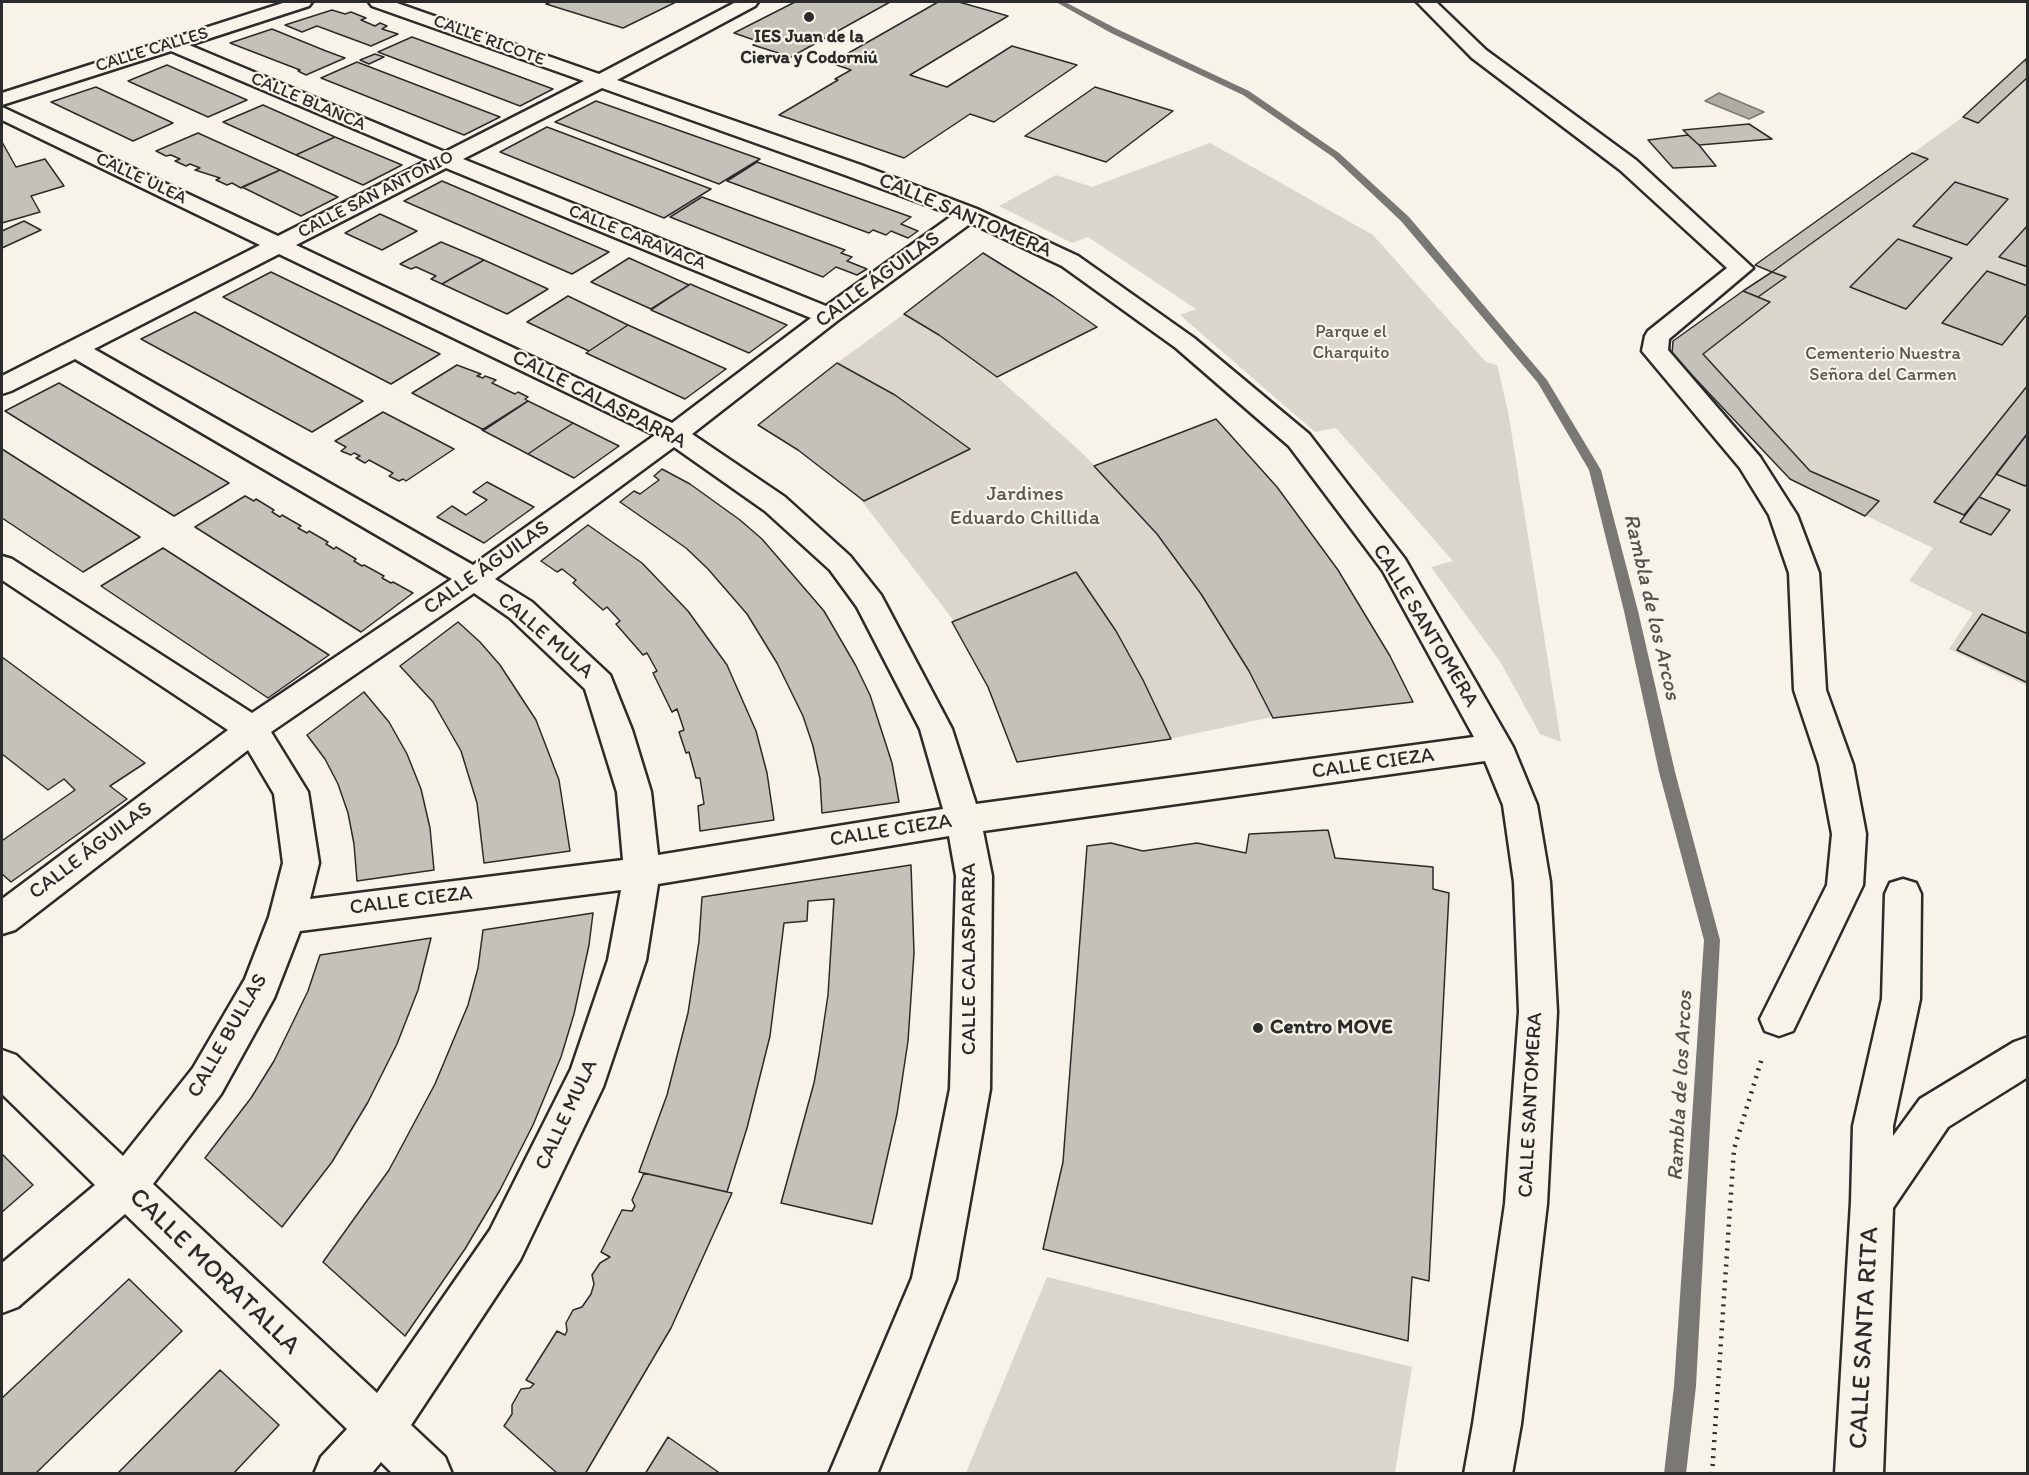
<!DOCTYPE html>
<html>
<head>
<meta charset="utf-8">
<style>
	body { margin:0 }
	#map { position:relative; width:2029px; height:1475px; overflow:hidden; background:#f7f3e8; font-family:Itim,sans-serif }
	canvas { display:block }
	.frame { position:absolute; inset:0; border:3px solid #2b2b2b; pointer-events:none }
</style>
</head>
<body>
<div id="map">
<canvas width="2029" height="1475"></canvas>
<div class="frame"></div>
</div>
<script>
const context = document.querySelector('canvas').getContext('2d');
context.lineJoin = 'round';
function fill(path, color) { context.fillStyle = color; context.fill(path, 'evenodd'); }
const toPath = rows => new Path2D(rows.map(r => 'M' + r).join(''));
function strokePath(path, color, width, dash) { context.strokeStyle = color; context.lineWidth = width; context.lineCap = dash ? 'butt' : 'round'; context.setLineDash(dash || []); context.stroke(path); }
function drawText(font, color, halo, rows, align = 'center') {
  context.font = font + ' Itim,sans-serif'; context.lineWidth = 4.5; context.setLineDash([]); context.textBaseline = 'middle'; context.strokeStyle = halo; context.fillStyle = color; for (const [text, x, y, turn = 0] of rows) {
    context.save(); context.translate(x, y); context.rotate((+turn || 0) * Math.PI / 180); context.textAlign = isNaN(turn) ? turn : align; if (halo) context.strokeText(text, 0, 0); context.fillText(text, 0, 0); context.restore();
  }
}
fill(toPath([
	[2027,58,2027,686,1949,649,1973,613,1909,581,1933,548,1790,479,1672,354,1673,341,1771,273,1756,266,1963,117],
	[1210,143,1373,235,1486,362,1497,365,1508,411,1561,742,1540,734,1501,663,1431,567,1453,561,1336,428,1315,432,1180,315,1196,309,1088,237,1072,243,999,206,1056,175,1092,187],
	[904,314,939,335,997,377,1080,451,1103,474,1157,534,1201,594,1249,671,1272,717,1170,739,1155,703,1129,654,1095,599,1076,573,954,621,861,500,865,501,970,448,895,395,837,363],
	[1047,1277,1412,1367,1395,1473,966,1473]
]), '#dad6cc');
const water = toPath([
	[1719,93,1764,112,1749,119,1705,101,1719,93]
]);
fill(water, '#afaca4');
strokePath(water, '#7a7874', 1.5);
fill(toPath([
	[1056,2,1065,2,1117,29,1249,91,1339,153,1409,217,1547,380,1601,470,1638,611,1675,772,1720,940,1696,1386,1686,1474,1664,1474,1674,1386,1704,940,1659,772,1624,611,1589,470,1538,383,1401,221,1333,157,1243,95,1111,33,1056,2]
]), '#7a7874');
const building = toPath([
	[551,2,676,2,623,28,546,4,551,2],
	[795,2,890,2,791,57,753,45,760,42,734,33,795,2],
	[938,2,959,2,1008,16,910,75,947,87,1012,46,1077,65,994,122,970,114,904,158,779,115,838,80,835,79,851,70,831,63,938,2],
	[332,10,345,14,351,12,366,18,361,20,375,26,380,23,387,26,382,29,398,34,371,46,317,26,302,32,285,25,332,10],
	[272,29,326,51,345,58,306,75,298,71,300,70,230,43,272,29],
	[412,37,553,89,520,106,378,52,412,37],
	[375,54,384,57,369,64,360,60,375,54],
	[2026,59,2028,77,1978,123,1963,117,2026,59],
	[357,62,500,117,464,135,321,78,357,62],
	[167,65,247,100,208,117,128,81,167,65],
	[96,87,173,123,133,141,51,102,96,87],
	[1095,87,1173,111,1106,162,1025,136,1095,87],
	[596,101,760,159,719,184,555,122,596,101],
	[263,105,335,137,296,155,223,122,263,105],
	[1749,124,1772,139,1699,145,1683,130,1749,124],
	[547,127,711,189,664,218,500,152,547,127],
	[198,133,280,170,241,188,232,183,227,185,216,180,220,178,195,170,200,168,190,164,186,166,175,161,180,159,171,155,166,156,156,151,198,133],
	[1688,135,1699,145,1716,166,1673,168,1648,140,1688,135],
	[335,137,402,165,363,185,296,155,335,137],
	[2,142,16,167,45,159,64,186,31,196,40,212,2,223,2,142],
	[1912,153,1928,159,1772,272,1755,265,1912,153],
	[757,162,911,217,901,224,918,231,908,238,891,231,886,235,873,230,869,233,727,181,757,162],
	[280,170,338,197,301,216,242,187,280,170],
	[442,181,609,252,572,274,404,201,442,181],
	[1955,182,2008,199,1967,245,1913,226,1955,182],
	[702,197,845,250,841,253,852,257,847,261,867,269,857,275,836,267,823,277,670,217,702,197],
	[380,214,417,231,382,250,345,233,380,214],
	[24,221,41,230,2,248,2,231,24,221],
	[2028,225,2028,267,1999,257,2028,225],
	[1898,239,1952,258,1906,309,1850,287,1898,239],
	[441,242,484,260,442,284,431,279,436,276,416,267,411,269,400,264,441,242],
	[983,253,1054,297,1097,327,997,377,939,335,904,314,983,253],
	[629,258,689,285,651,309,591,282,629,258],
	[484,260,548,289,507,314,442,284,484,260],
	[1987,271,2028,286,2028,313,2002,345,1942,323,1987,271],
	[271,272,440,354,391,384,223,297,271,272],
	[1772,272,1786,277,1758,297,1743,291,1772,272],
	[690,284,787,325,749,353,651,310,690,284],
	[1743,291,1770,302,1703,354,1810,471,1879,501,1865,516,1790,479,1672,354,1673,341,1743,291],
	[568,296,628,325,589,351,527,322,568,296],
	[195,312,363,401,312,432,141,339,195,312],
	[628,325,726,369,685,399,586,353,628,325],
	[837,363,895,395,970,449,864,501,798,450,758,425,837,363],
	[457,365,481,374,477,376,483,378,485,376,496,380,492,383,515,394,518,392,528,397,525,399,528,401,484,430,412,393,457,365],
	[59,383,229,483,174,516,5,411,59,383],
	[2028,385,2028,433,1979,497,1964,515,1934,502,2028,385],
	[528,401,573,423,528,454,482,430,528,401],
	[383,412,454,449,406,481,403,479,399,481,389,476,393,473,369,460,365,463,356,458,360,456,354,453,351,455,341,451,346,447,335,441,383,412],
	[1216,419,1277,487,1338,570,1390,656,1413,702,1273,718,1249,671,1201,594,1157,534,1094,466,1216,419],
	[573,423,619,446,574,478,528,454,573,423],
	[2027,434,2028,483,2025,486,1996,474,2027,434],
	[2,449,140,537,83,572,2,518,2,449],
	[662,469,690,484,740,520,762,539,824,611,856,666,870,695,892,763,899,802,822,813,820,779,813,746,803,716,777,663,747,614,708,569,686,548,620,502,634,491,640,494,659,480,654,476,662,469],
	[487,482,534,507,484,543,437,517,452,506,466,515,487,500,473,492,487,482],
	[245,496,254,501,256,499,274,510,272,512,280,517,282,515,301,526,298,528,307,533,309,531,328,542,326,544,334,549,336,547,356,559,354,561,362,566,364,565,384,576,382,578,391,583,393,582,413,593,361,632,195,527,245,496],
	[1979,497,2010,510,1991,535,1960,522,1979,497],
	[588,525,642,563,688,611,727,665,756,731,767,773,774,820,700,831,698,806,704,804,700,778,696,778,689,752,686,753,679,732,684,730,677,709,672,712,653,673,657,671,647,653,643,655,616,624,620,621,607,607,603,610,573,583,576,580,562,569,557,572,541,561,588,525],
	[163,548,329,655,268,698,101,586,163,548],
	[1076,572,1116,631,1143,680,1171,739,1017,762,988,687,952,622,1076,572],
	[1982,614,2028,634,2028,683,1957,650,1982,614],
	[458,622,480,642,500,665,536,720,559,780,570,851,484,863,477,803,461,751,433,702,400,666,458,622],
	[2,657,145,763,110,786,127,799,11,882,2,874,2,839,3,840,75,790,64,779,48,790,2,754,2,657],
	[364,692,389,722,407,754,421,789,430,828,434,870,357,881,354,844,348,813,338,784,325,759,307,735,364,692],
	[1328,830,1335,858,1433,867,1433,889,1449,893,1429,1281,1412,1277,1408,1341,1043,1249,1063,1162,1087,846,1111,843,1143,851,1197,843,1246,853,1249,834,1328,830],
	[911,865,914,953,908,1041,897,1114,872,1224,781,1203,814,1083,819,1055,828,995,834,899,808,901,807,921,784,923,770,1036,747,1128,727,1192,639,1172,667,1095,688,1013,699,941,702,897,911,865],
	[593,913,589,945,574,1014,561,1057,533,1125,500,1190,465,1249,405,1336,323,1262,389,1170,435,1084,468,1005,478,968,483,930,593,913],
	[431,938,418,990,397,1044,368,1102,332,1162,282,1227,205,1158,251,1098,274,1061,308,991,320,955,431,938],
	[2,1154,33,1185,2,1212,2,1154],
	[644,1173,732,1193,671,1328,585,1474,558,1474,504,1426,512,1414,512,1405,521,1389,530,1388,534,1384,526,1380,557,1331,565,1335,567,1331,566,1323,573,1310,582,1307,591,1294,594,1284,592,1275,600,1263,610,1257,601,1252,622,1210,632,1211,635,1206,632,1200,644,1173],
	[129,1279,182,1331,35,1474,2,1474,2,1398,129,1279],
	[220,1370,279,1425,233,1474,117,1474,220,1370],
	[668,1437,721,1474,645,1474,668,1437]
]);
fill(building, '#c4c1b9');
strokePath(building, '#2b2b2b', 1.5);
const minor = toPath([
	[286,2,312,2,309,6,189,45,445,152,584,81,372,6,369,2,394,2,599,74,736,2,758,2,755,6,617,80,861,165,977,209,1078,256,1194,338,1309,434,1405,559,1513,747,1537,805,1550,882,1557,1012,1547,1204,1521,1424,1512,1474,1464,1474,1473,1424,1505,1204,1519,1012,1514,882,1503,805,1485,761,983,831,992,876,990,1089,956,1279,877,1474,829,1474,912,1278,950,1089,956,876,949,836,658,884,646,960,603,1087,520,1260,411,1425,445,1457,452,1474,393,1474,381,1462,371,1474,314,1474,321,1457,347,1429,125,1214,18,1307,2,1313,2,1263,95,1185,2,1094,2,1050,16,1055,123,1156,193,1068,245,979,269,917,283,863,274,794,248,750,15,930,2,934,2,899,228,730,2,580,2,556,12,559,252,713,452,579,75,359,11,391,2,394,2,376,260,245,2,120,2,107,278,236,428,160,171,51,2,105,2,93,286,2],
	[602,88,845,175,953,215,826,306,463,159,602,88],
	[446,168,811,318,672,423,296,245,446,168],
	[971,223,1062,266,1176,348,1289,446,1383,571,1474,737,976,804,952,729,881,595,850,556,785,497,692,434,837,321,971,223],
	[279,254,655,435,473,565,94,349,279,254],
	[674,447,765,511,830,570,857,607,920,729,943,809,658,855,651,792,632,730,610,675,532,602,495,579,674,447],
	[474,593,510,618,585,689,617,792,623,860,310,899,319,863,308,792,271,732,474,593],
	[621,890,608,960,571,1069,490,1230,377,1393,153,1184,221,1094,274,998,300,931,621,890],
	[1417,2,1436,2,1486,50,1636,160,1753,268,1669,339,1668,350,1760,457,1797,515,1819,573,1826,690,1853,765,1866,834,1863,885,1793,1031,1779,1036,1765,1031,1760,1019,1827,885,1832,834,1819,765,1794,690,1789,573,1769,515,1740,468,1642,351,1645,336,1648,331,1727,268,1620,170,1472,58,1417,2],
	[1903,879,1916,883,1921,894,1920,999,1893,1126,1893,1136,1920,1099,2014,1042,2028,1037,2028,1077,1948,1127,1893,1208,1883,1474,1835,1474,1851,1202,1853,1126,1882,999,1885,894,1890,883,1903,879]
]);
strokePath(minor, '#2b2b2b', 5);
strokePath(toPath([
	[1712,1474,1734,1149,1762,1058]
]), '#2b2b2b', 4.5, [2, 6]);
fill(minor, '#f7f3e8');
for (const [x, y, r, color] of [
	[809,17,6,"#2b2b2b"],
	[1258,1028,6,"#2b2b2b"]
]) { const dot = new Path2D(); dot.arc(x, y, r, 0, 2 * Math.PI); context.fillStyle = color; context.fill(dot); strokePath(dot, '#f7f3e8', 2); }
drawText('bold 18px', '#2b2b2b', '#f7f3e8', [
	["IES Juan de la",809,37],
	["Cierva y Codorniú",809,58]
]);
drawText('18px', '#2b2b2b', '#f7f3e8', [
	["CALLE RICOTE",489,41,20],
	["CALLE CALLES",152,50,-17],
	["CALLE BLANCA",308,102,23],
	["CALLE ULEA",141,179,25],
	["CALLE SAN ANTONIO",376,195,-27],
	["CALLE CARAVACA",637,238,22]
]);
drawText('18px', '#575653', '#f7f3e8', [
	["Parque el",1351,332],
	["Charquito",1351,353],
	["Cementerio Nuestra",1883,354],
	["Señora del Carmen",1883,375]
]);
drawText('21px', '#2b2b2b', '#f7f3e8', [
	["CALLE SANTOMERA",965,216,23],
	["CALLE ÁGUILAS",878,280,-36],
	["CALLE CALASPARRA",599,400,27],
	["CALLE ÁGUILAS",487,568,-35],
	["CALLE SANTOMERA",1425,626,59],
	["CALLE MULA",545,636,41],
	["CALLE CIEZA",1373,764,-8],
	["CALLE CIEZA",891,831,-9],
	["CALLE ÁGUILAS",91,851,-37],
	["CALLE CIEZA",411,901,-7],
	["CALLE CALASPARRA",970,959,-90],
	["CALLE BULLAS",228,1036,-60],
	["CALLE SANTOMERA",1531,1105,-87],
	["CALLE MULA",567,1115,-65]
]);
drawText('21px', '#575653', '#f7f3e8', [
	["Jardines",1025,495],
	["Eduardo Chillida",1025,519]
]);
drawText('bold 21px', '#2b2b2b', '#f7f3e8', [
	["Centro MOVE",1270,1028]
], 'left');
drawText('italic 22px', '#53524f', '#f7f3e8', [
	["Rambla de los Arcos",1651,607,77],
	["Rambla de los Arcos",1681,1086,-87]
]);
drawText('26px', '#2b2b2b', '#f7f3e8', [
	["CALLE MORATALLA",214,1272,44],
	["CALLE SANTA RITA",1865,1338,-87]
]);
</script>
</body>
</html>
